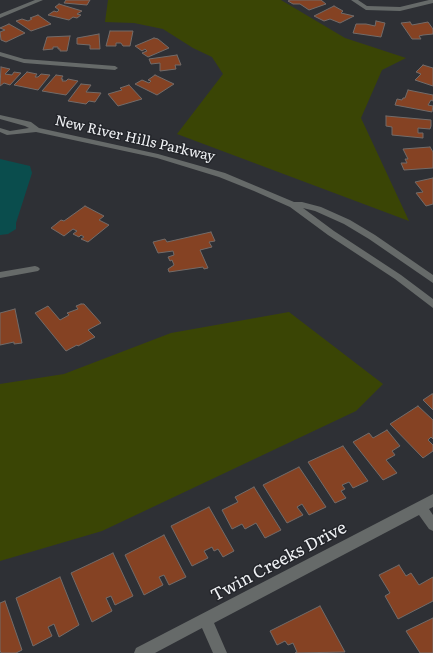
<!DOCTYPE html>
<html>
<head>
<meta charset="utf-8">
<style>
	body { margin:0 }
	canvas { display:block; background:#2e3035 }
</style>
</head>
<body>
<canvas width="433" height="653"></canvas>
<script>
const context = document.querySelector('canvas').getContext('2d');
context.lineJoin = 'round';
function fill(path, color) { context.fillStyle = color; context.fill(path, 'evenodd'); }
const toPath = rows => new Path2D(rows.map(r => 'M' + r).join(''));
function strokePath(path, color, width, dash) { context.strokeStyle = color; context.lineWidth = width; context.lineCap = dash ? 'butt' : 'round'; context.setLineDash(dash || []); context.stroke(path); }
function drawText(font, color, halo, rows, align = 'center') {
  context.font = font + ' Literata,serif'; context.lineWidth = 3; context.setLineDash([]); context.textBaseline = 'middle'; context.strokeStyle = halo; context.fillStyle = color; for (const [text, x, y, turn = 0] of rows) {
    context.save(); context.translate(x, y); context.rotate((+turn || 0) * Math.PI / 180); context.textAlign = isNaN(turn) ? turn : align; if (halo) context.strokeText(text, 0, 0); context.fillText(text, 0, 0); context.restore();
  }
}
fill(toPath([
	[108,0,281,0,345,38,406,58,382,70,361,118,409,221,177,134,223,74,212,57,193,48,163,29,134,23,105,22],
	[289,312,383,384,356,411,102,531,0,561,0,384,64,374,171,333]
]), '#3a4505');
fill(toPath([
	[0,159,30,166,32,173,16,223,16,229,8,234,0,235]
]), '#0a4d4d');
const building = toPath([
	[66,0,90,0,87,5,64,3,66,0],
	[290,0,321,0,326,4,309,10,300,4,293,4,288,1,290,0],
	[59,4,82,11,77,14,81,15,77,18,73,17,69,20,48,15,54,11,57,12,59,10,55,7,59,4],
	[334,6,343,11,341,13,354,16,340,23,330,19,324,21,314,16,334,6],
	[38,15,51,24,31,31,16,21,22,19,28,21,32,19,30,18,38,15],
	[376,21,385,23,381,37,353,33,356,24,366,24,375,26,376,21],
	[410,22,412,25,428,22,433,29,433,34,423,35,419,36,421,39,412,39,401,23,410,22],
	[9,24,25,33,6,42,1,40,0,32,5,30,0,28,9,24],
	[110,31,133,31,130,46,123,46,121,43,116,43,116,46,106,46,110,31],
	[99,34,100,49,90,49,90,45,77,44,77,38,99,34],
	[70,36,67,51,60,51,60,49,58,49,58,47,53,47,53,49,43,50,47,37,70,36],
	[154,38,158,39,169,48,148,57,142,53,147,51,145,49,142,51,135,46,154,38],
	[177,55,181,65,175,65,176,69,160,71,160,63,151,64,149,59,177,55],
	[423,65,433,68,433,86,415,80,421,74,416,72,423,65],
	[1,67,10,69,5,74,12,75,14,72,21,73,10,85,4,83,0,86,1,67],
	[27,72,37,74,35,77,38,77,41,74,50,75,38,90,14,85,27,72],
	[56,75,63,76,61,79,63,79,62,81,66,81,68,79,78,81,66,95,42,91,56,75],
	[155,75,174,84,157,95,135,84,142,80,149,83,151,81,148,80,155,75],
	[81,84,91,85,86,92,101,93,95,102,89,101,86,104,68,101,81,84],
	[129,85,142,99,118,106,108,94,122,90,120,88,129,85],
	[408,90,433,95,433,101,431,100,428,105,433,106,432,112,395,105,397,99,402,100,403,98,405,98,408,90],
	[386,116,431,120,431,126,430,129,418,128,418,133,423,133,423,138,392,135,392,127,386,126,386,116],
	[430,147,433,152,433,168,404,170,401,163,407,163,405,159,408,159,403,149,430,147],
	[433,178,433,204,426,206,416,193,423,192,415,182,433,178],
	[85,206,104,216,99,220,109,225,88,242,81,239,84,237,81,235,79,237,73,234,77,231,73,229,64,236,51,228,61,220,64,221,85,206],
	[211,232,215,241,209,242,212,247,200,250,208,268,204,269,203,267,169,272,168,269,174,265,172,260,170,261,168,257,174,255,173,251,158,253,153,242,165,239,167,242,211,232],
	[81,304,84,304,101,323,88,330,95,337,78,346,77,345,66,351,35,313,48,306,60,320,69,315,67,313,78,309,76,306,81,304],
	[15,309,22,343,14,344,14,342,0,345,0,313,15,309],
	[432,394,433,394,433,410,423,400,432,394],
	[418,406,433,420,433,439,431,437,428,440,433,445,433,451,423,458,390,424,418,406],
	[387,430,400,446,392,451,395,455,386,460,397,473,383,480,353,442,369,433,373,438,387,430],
	[343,446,368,481,353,488,349,482,342,485,345,489,341,491,346,498,335,503,308,462,343,446],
	[299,467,326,507,309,515,302,504,297,507,303,515,287,523,263,485,299,467],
	[254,487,281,530,265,538,256,523,245,529,242,524,232,529,222,510,238,502,235,497,254,487],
	[209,507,234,551,223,557,218,549,214,551,212,547,204,551,208,558,192,566,171,526,209,507],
	[164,535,186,577,169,585,164,575,159,577,163,585,144,595,125,555,164,535],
	[113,553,133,596,115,605,111,596,106,598,112,611,92,622,71,573,113,553],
	[399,565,406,576,411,573,419,585,433,577,433,601,398,619,385,596,390,593,379,575,399,565],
	[60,577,79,625,59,637,54,624,48,627,52,636,33,646,16,598,60,577],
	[5,601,22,650,16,653,1,653,0,650,0,603,5,601],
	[320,606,345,652,295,653,297,652,293,643,288,645,285,641,277,645,270,631,320,606],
	[433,618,433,653,420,653,406,631,433,618]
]);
fill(building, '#854223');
strokePath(building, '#726b69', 1);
fill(toPath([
	[35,0,43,0,0,18,0,14,35,0],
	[351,0,358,0,367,6,400,7,429,0,433,0,433,3,400,11,366,10,351,0],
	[0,52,24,59,115,66,118,68,115,70,24,63,0,56,0,52],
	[35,266,38,267,40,269,38,271,0,278,0,272,35,266],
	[433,494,433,507,429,509,433,515,433,531,429,529,419,515,214,623,227,653,213,653,202,628,155,653,134,653,136,648,433,494]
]), '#666a69');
fill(toPath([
	[0,115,31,122,39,128,158,154,225,173,294,202,302,202,321,207,350,220,375,235,433,275,433,283,369,239,344,224,315,211,303,208,334,231,401,275,433,299,433,308,395,279,328,235,290,207,254,191,219,177,157,158,36,132,7,135,0,132,0,128,10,131,29,128,25,126,0,119,0,115]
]), '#666a69');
drawText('14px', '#eff1f4', '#24262b', [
	["New River Hills Parkway",135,139,13]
]);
drawText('17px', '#eff1f4', '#24262b', [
	["Twin Creeks Drive",279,562,-28]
]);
</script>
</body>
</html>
